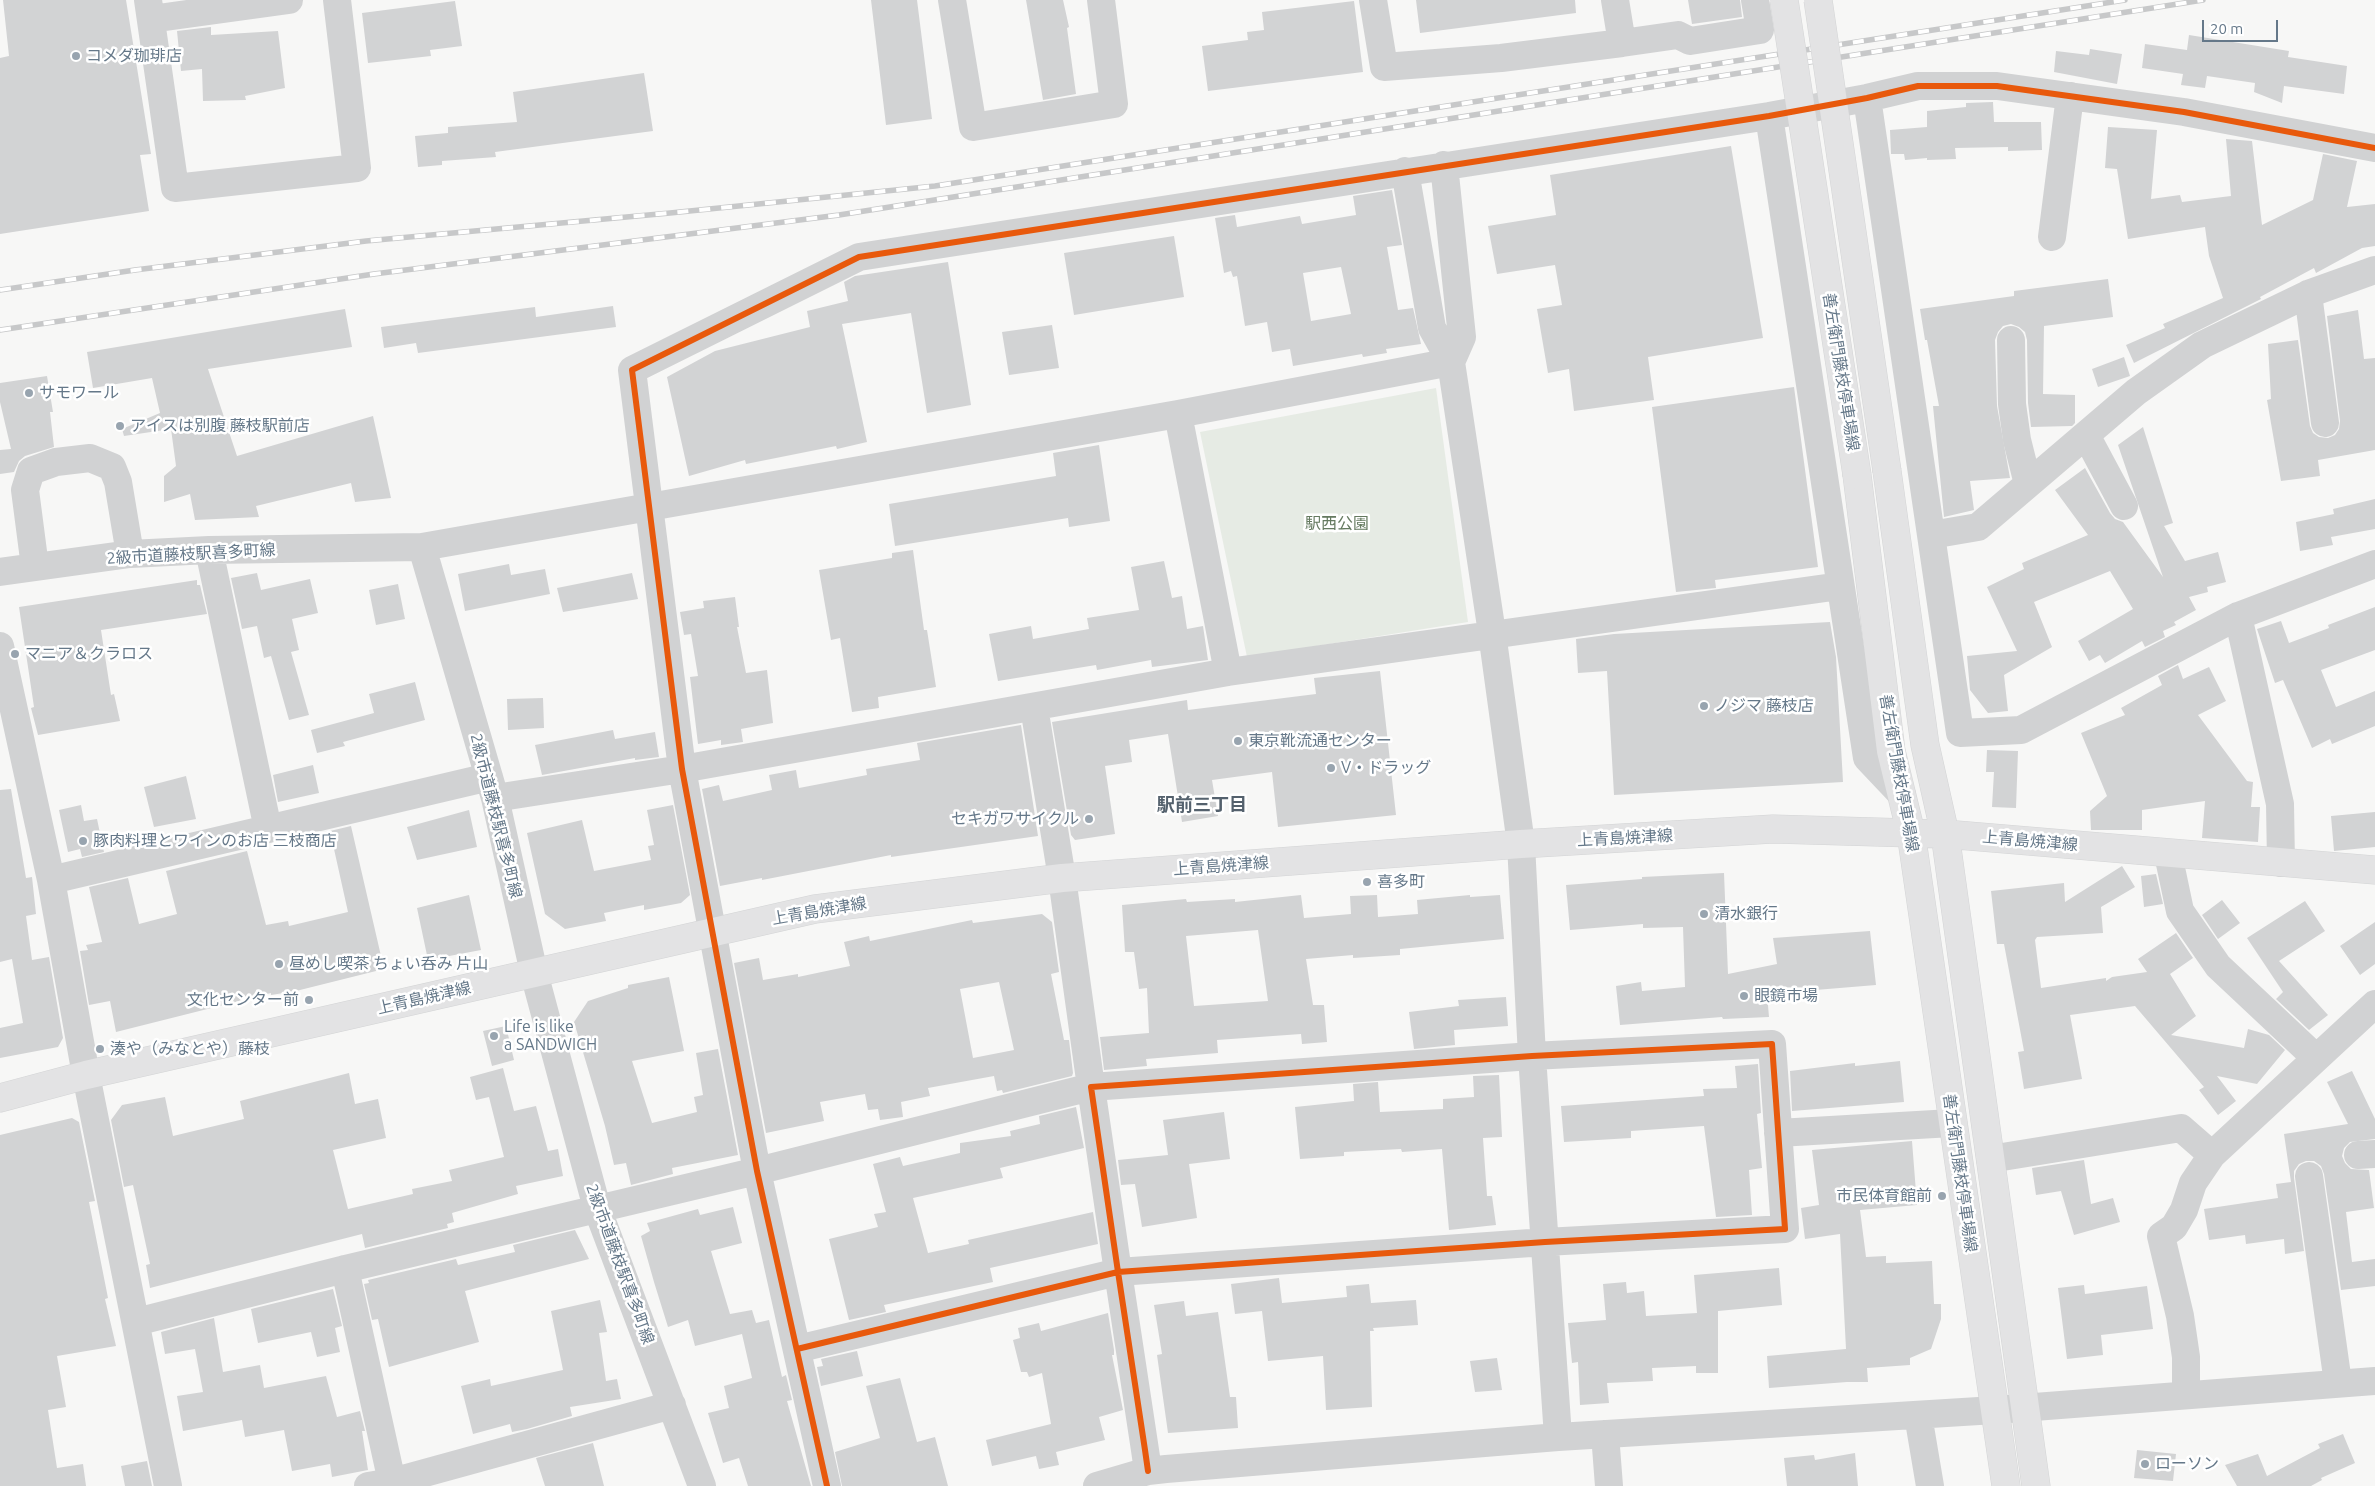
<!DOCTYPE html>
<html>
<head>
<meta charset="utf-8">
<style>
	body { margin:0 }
	#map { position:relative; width:2375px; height:1486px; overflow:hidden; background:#f7f7f6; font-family:Ubuntu,sans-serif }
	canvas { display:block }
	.scale { position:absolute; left:2202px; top:20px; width:76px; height:22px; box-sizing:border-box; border:2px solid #657889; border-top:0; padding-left:6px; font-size:15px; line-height:18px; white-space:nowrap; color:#657889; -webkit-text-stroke:4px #fff; paint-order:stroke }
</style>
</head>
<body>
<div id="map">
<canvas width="2375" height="1486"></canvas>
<div class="scale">20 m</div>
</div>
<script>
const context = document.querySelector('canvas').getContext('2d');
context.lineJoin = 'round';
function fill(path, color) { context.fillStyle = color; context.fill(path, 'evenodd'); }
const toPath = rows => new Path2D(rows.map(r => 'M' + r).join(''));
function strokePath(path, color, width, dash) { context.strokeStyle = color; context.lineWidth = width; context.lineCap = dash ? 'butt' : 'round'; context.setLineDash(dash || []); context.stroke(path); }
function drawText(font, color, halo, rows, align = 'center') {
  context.font = font + ' Ubuntu,"Noto Sans JP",sans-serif'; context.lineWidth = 5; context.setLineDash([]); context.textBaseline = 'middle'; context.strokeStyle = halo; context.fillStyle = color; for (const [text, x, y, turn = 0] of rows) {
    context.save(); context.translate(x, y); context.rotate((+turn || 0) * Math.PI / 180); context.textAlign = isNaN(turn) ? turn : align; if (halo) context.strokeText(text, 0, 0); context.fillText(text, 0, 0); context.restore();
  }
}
fill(toPath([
	[1436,388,1468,622,1247,657,1200,432]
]), '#e6ebe4');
fill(toPath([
	[3,0,126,0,151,154,140,155,149,211,0,234,0,58,9,56],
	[871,0,917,0,932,119,886,125],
	[1026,0,1063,0,1069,27,1067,28,1076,94,1043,100],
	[1416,0,1575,0,1576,13,1420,33],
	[1688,0,1740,0,1742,17,1692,24],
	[455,1,462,46,430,50,431,56,368,63,362,13],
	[1354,1,1363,72,1208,91,1202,46,1248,40,1247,32,1264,30,1262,12],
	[211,27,211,35,278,31,285,88,245,96,246,100,203,101,202,69,181,71,177,31],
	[2189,35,2289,51,2288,57,2347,66,2344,94,2284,86,2282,103,2254,92,2255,83,2207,76,2205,88,2181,85,2183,74,2142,68,2145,44,2187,50],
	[2090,49,2122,54,2117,84,2054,72,2056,51,2089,55],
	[644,73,653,131,495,152,496,157,442,161,442,165,418,167,415,136,448,133,448,127,517,122,513,92],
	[1993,102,1994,122,2041,122,2042,150,2008,151,2008,147,1955,148,1956,159,1927,160,1927,158,1905,160,1904,154,1891,154,1890,130,1927,127,1927,111,1966,107,1966,103],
	[2108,127,2157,130,2151,199,2180,195,2182,202,2231,196,2226,139,2252,141,2262,225,2313,200,2323,154,2357,161,2347,207,2375,204,2375,246,2362,248,2316,273,2314,268,2260,297,2261,299,2134,363,2126,345,2165,328,2163,324,2223,298,2209,256,2205,227,2128,239,2117,169,2105,168],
	[1731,146,1763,338,1648,357,1654,400,1574,411,1569,369,1548,373,1537,309,1562,305,1555,265,1497,274,1488,226,1556,215,1550,175],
	[1392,190,1402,245,1387,247,1398,310,1413,308,1421,344,1386,349,1387,353,1363,357,1362,354,1293,366,1290,349,1272,352,1267,322,1245,326,1237,276,1233,277,1231,271,1224,273,1215,218,1235,215,1237,227,1300,216,1302,224,1356,215,1353,196],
	[1341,267,1351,314,1311,321,1303,273],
	[1174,236,1184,297,1074,315,1064,253],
	[948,262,971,405,927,413,911,313,842,324,867,442,837,449,836,446,746,464,745,460,689,476,667,377,715,351,810,327,807,311,848,301,844,282,855,276],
	[2108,279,2113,317,2044,326,2043,394,2075,395,2075,423,2072,426,2031,427,2028,403,2027,340,2025,332,2019,327,2011,324,2003,326,1998,332,1995,340,1997,406,2010,478,1970,481,1974,510,1944,517,1933,406,1939,406,1927,340,1925,340,1920,309,2014,296,2014,291],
	[613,306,616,327,418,353,416,343,384,348,381,327,535,307,536,317],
	[345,309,352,347,208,369,237,456,373,416,391,498,355,502,351,483,256,506,259,517,195,520,190,494,164,502,164,476,176,466,171,429,124,436,122,429,160,413,152,378,93,388,87,352],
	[2358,310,2364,359,2375,358,2375,450,2318,460,2320,476,2281,481,2267,400,2271,399,2268,344,2298,340,2310,426,2313,433,2319,437,2328,438,2335,435,2339,429,2340,421,2327,316],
	[1052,325,1059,368,1009,375,1002,332],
	[2124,357,2130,376,2098,387,2092,369],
	[47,376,53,412,50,412,54,447,25,456,19,461,14,472,0,474,0,450,11,449,0,402,0,383],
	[1794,387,1818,567,1715,580,1716,588,1676,592,1652,407],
	[2143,427,2173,523,2164,526,2185,561,2218,552,2226,582,2207,587,2208,592,2189,597,2196,610,2174,622,2176,625,2163,631,2165,637,2145,647,2142,641,2105,663,2100,655,2089,661,2078,641,2133,609,2110,571,2034,602,2052,647,2004,675,2008,711,1988,713,1970,690,1967,656,2017,651,1987,587,2024,569,2022,563,2088,535,2055,490,2085,468,2110,513,2115,519,2123,522,2163,577,2118,445],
	[1099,445,1110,521,1069,527,1068,518,895,546,889,504,1056,476,1053,453],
	[2375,499,2375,529,2331,537,2333,545,2300,551,2296,522,2334,514,2333,509],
	[913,550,924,630,927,630,936,687,878,697,879,708,852,712,840,638,831,640,819,570,892,558,892,553],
	[1164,561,1172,598,1182,596,1187,629,1203,626,1208,660,1152,667,1151,660,1097,670,1096,665,998,681,989,634,1031,626,1033,639,1089,629,1087,618,1139,610,1131,567],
	[509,564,511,575,545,569,550,594,465,611,458,574],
	[257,573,261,590,310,579,318,613,292,619,299,650,291,652,309,715,289,720,271,656,264,658,257,626,242,629,231,578],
	[632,573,638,599,563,612,557,588],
	[197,580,197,585,200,585,207,614,101,630,111,695,114,694,120,721,38,735,31,708,34,707,19,607],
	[398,584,405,619,376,625,369,590],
	[735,597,739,627,737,627,746,673,767,670,773,723,741,729,743,742,721,745,721,740,698,744,690,677,698,676,691,634,684,635,680,612,704,608,703,601],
	[2375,607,2375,650,2321,670,2336,707,2375,691,2375,726,2332,744,2330,739,2312,748,2283,680,2275,683,2257,629,2281,621,2289,643,2329,628,2328,625],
	[1830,622,1836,657,1843,782,1614,795,1607,671,1578,673,1576,639,1614,634],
	[2178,665,2183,679,2209,667,2226,701,2198,715,2247,781,2253,782,2251,807,2260,807,2258,842,2202,838,2205,801,2142,810,2142,830,2091,830,2090,811,2107,796,2081,733,2125,715,2121,708,2162,685,2158,676],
	[1380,671,1396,815,1278,827,1272,772,1212,780,1218,816,1182,822,1168,734,1129,740,1132,762,1105,766,1115,834,1075,840,1071,835,1052,722,1187,700,1188,710,1316,694,1314,678],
	[415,682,425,720,343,742,345,746,317,753,311,730,374,713,369,694],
	[543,698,544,728,508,730,507,699],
	[1021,725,1038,836,891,857,891,855,762,880,762,878,720,886,702,789,719,785,723,801,772,790,769,775,796,770,799,788,867,775,866,769,920,760,917,743],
	[613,730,615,739,655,732,659,757,635,760,635,758,542,775,535,745],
	[1987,750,2018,751,2016,808,1992,807,1994,772,1986,772],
	[313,765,319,793,278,802,273,775],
	[186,776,196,819,154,827,144,787],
	[11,789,26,878,32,877,36,914,26,916,32,960,49,957,63,1038,58,1047,0,1058,0,1028,23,1023,12,959,0,962,0,790],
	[81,805,84,821,97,819,104,852,82,857,80,849,68,852,59,810],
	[673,805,690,895,681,903,644,910,644,905,604,913,606,921,565,929,545,914,527,833,582,820,594,871,651,860,648,846,654,845,647,810],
	[469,810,477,847,417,860,407,827],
	[2375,812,2375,847,2334,851,2331,816],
	[351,826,384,969,296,991,271,995,271,993,116,1032,110,1001,89,1005,80,951,88,950,86,945,102,942,89,887,128,878,139,924,177,914,166,871,247,851,266,925,288,921,289,926,348,912,330,831],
	[2122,866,2135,887,2101,907,2103,933,2037,937,2035,940,2041,988,2106,978,2106,981,2112,977,2147,972,2138,959,2176,933,2193,958,2170,974,2196,1016,2171,1035,2244,1048,2248,1029,2269,1035,2285,1050,2257,1084,2217,1076,2236,1101,2218,1115,2199,1090,2204,1087,2135,1006,2070,1015,2082,1079,2024,1089,2018,1052,2024,1051,2004,944,1997,944,1991,891,2064,883,2065,902],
	[1724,873,1728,974,1777,964,1773,938,1870,931,1876,985,1767,994,1769,1017,1723,1019,1722,1017,1620,1025,1616,986,1641,982,1642,991,1685,987,1683,927,1643,928,1643,924,1570,930,1566,885,1642,879,1642,877],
	[2156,874,2163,904,2144,907,2141,876],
	[469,895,481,950,428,960,417,908],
	[1301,895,1304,918,1351,914,1350,896,1377,895,1378,917,1418,914,1417,900,1470,895,1470,897,1500,895,1504,939,1400,949,1400,955,1353,958,1353,955,1306,959,1313,1005,1324,1005,1327,1042,1302,1044,1301,1034,1217,1040,1218,1053,1146,1059,1147,1066,1104,1070,1100,1037,1149,1033,1147,988,1139,989,1134,952,1125,952,1122,905,1186,899,1187,902,1235,899,1235,902],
	[1258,930,1268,1001,1194,1006,1186,936],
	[2222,900,2240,923,2218,939,2202,915],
	[2305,901,2325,931,2279,961,2328,1015,2309,1030,2276,999,2283,992,2247,938],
	[1042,914,1052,922,1059,972,1051,974,1064,1040,1069,1040,1073,1073,1072,1076,1003,1093,1002,1090,997,1091,994,1076,928,1088,930,1096,901,1102,903,1117,880,1120,878,1109,868,1110,865,1094,820,1102,824,1121,766,1133,734,963,759,958,763,980,798,974,798,977,850,966,844,942,869,936,870,941,972,920,973,923],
	[999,982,1014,1050,973,1058,960,989],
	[2375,922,2375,964,2360,975,2340,946],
	[669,977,684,1051,632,1061,652,1123,697,1112,694,1097,703,1095,696,1053,718,1049,738,1155,672,1168,673,1174,631,1185,626,1163,614,1165,605,1126,574,1022,588,1001,628,988,628,985],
	[1506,997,1508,1026,1454,1030,1455,1045,1414,1049,1409,1012,1459,1006,1458,1000],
	[506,1026,514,1060,492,1066,483,1031],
	[1900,1061,1904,1102,1792,1111,1790,1071,1855,1063,1855,1066],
	[1758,1064,1761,1113,1757,1114,1762,1168,1749,1170,1752,1215,1716,1217,1704,1126,1631,1131,1631,1138,1564,1142,1561,1106,1704,1096,1703,1089,1737,1088,1735,1066],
	[503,1068,514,1111,536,1106,548,1151,558,1149,563,1176,516,1186,518,1194,452,1213,454,1222,447,1224,448,1228,365,1248,362,1234,150,1288,146,1265,150,1264,133,1185,124,1187,111,1120,122,1105,165,1097,173,1136,244,1119,240,1101,349,1073,355,1104,378,1099,386,1138,333,1150,348,1209,413,1194,412,1189,452,1181,449,1170,504,1157,489,1097,476,1100,470,1077],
	[2352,1071,2375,1119,2375,1139,2350,1142,2344,1148,2342,1156,2345,1163,2351,1169,2369,1170,2374,1208,2346,1212,2352,1262,2375,1259,2375,1286,2341,1290,2324,1174,2321,1166,2314,1161,2306,1161,2299,1164,2294,1171,2294,1178,2304,1251,2285,1254,2284,1239,2246,1244,2245,1235,2209,1240,2204,1209,2278,1198,2276,1184,2291,1182,2284,1134,2348,1124,2327,1082],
	[1499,1075,1502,1137,1483,1138,1487,1196,1492,1196,1496,1225,1449,1230,1442,1149,1402,1152,1401,1149,1344,1152,1344,1156,1300,1159,1295,1107,1354,1101,1353,1084,1378,1082,1380,1112,1443,1109,1443,1099,1474,1097,1473,1076],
	[1076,1107,1084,1148,1000,1168,1003,1178,913,1198,928,1253,969,1244,968,1240,1093,1212,1098,1244,990,1268,993,1282,884,1305,886,1312,849,1320,829,1239,878,1227,874,1214,886,1212,873,1164,900,1157,903,1166,960,1153,960,1143,1011,1136,1010,1131,1040,1124,1039,1116],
	[1224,1112,1230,1159,1189,1164,1197,1218,1142,1227,1135,1184,1121,1185,1118,1160,1168,1155,1163,1120],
	[72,1118,79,1122,95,1201,89,1202,108,1298,105,1299,116,1346,57,1356,66,1407,48,1410,57,1468,83,1464,86,1486,0,1486,0,1135],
	[1912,1141,1917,1205,1860,1210,1866,1257,1886,1256,1886,1263,1932,1261,1934,1304,1941,1304,1941,1319,1931,1349,1910,1358,1910,1365,1867,1368,1868,1382,1847,1382,1769,1388,1767,1356,1846,1349,1840,1234,1805,1239,1801,1208,1819,1205,1812,1150],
	[2084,1160,2091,1204,2113,1198,2120,1222,2074,1235,2061,1191,2036,1195,2032,1168],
	[733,1207,742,1243,711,1251,730,1314,752,1310,756,1323,769,1320,782,1377,786,1375,792,1400,787,1401,811,1486,748,1486,739,1458,723,1463,708,1413,729,1408,724,1386,752,1378,742,1334,695,1346,688,1320,668,1327,654,1282,641,1236,650,1231,647,1223,698,1209,700,1215],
	[575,1230,589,1259,465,1291,479,1342,389,1367,378,1319,372,1320,364,1284,369,1283,368,1280,456,1259,458,1265,515,1252,513,1245],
	[1779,1268,1782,1305,1718,1311,1718,1373,1696,1373,1696,1366,1652,1368,1653,1381,1607,1383,1609,1403,1580,1405,1578,1362,1572,1363,1568,1323,1606,1320,1603,1284,1626,1282,1627,1293,1644,1291,1646,1316,1697,1313,1694,1275],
	[1279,1278,1282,1303,1347,1297,1346,1286,1369,1284,1371,1303,1416,1300,1418,1325,1373,1328,1374,1331,1370,1331,1372,1407,1326,1410,1323,1356,1268,1361,1262,1311,1235,1314,1231,1284],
	[2084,1285,2085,1294,2147,1286,2153,1329,2101,1335,2103,1355,2067,1359,2058,1288],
	[333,1289,342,1326,335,1328,340,1352,317,1357,311,1332,258,1343,251,1309],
	[600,1300,607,1332,599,1333,606,1381,617,1379,621,1399,570,1407,572,1416,527,1429,512,1432,510,1424,473,1434,461,1386,490,1379,491,1386,563,1370,551,1311],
	[1184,1301,1186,1316,1218,1312,1230,1397,1236,1397,1238,1428,1168,1433,1157,1355,1162,1354,1154,1305],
	[1108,1313,1114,1350,1114,1355,1112,1355,1123,1410,1099,1417,1105,1440,1056,1452,1059,1465,1039,1469,1036,1456,992,1466,986,1440,1051,1424,1042,1373,1029,1377,1027,1372,1021,1372,1013,1340,1020,1338,1018,1328,1039,1323,1041,1331],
	[214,1318,223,1372,260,1365,264,1388,326,1376,337,1417,360,1411,365,1431,362,1431,368,1470,332,1477,330,1464,292,1471,284,1430,245,1437,242,1420,183,1431,177,1396,203,1392,195,1349,165,1354,161,1332],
	[857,1351,863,1376,821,1386,817,1367,823,1366,821,1359],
	[1497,1358,1502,1390,1475,1392,1470,1361],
	[900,1378,917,1442,935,1437,948,1486,842,1486,835,1452,880,1438,866,1386],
	[2343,1434,2355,1463,2321,1478,2322,1480,2311,1486,2237,1486,2225,1465,2258,1454,2267,1476,2320,1448,2318,1444],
	[593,1443,604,1486,545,1486,536,1458],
	[2137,1450,2176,1454,2173,1481,2134,1478],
	[1855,1453,1858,1486,1787,1486,1784,1458,1814,1455,1815,1460],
	[147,1461,152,1486,125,1486,121,1466]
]), '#d2d3d4');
const major = toPath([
	[1887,471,1925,745,1945,834,2036,1486],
	[1857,475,1891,751,1911,833,2006,1486],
	[0,1098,86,1075,815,909,1062,878,1521,844,1773,829,1945,834,2375,870]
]);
strokePath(major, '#d3d4d5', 29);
strokePath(toPath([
	[148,0,175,188,357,168,337,0],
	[952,0,973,127,1114,104,1101,0],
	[1373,0,1384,67,1501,58,1622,43,1615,0],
	[151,19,289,0],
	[1622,43,1678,35,1690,41,1760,30,1755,0],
	[1867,98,1960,733,2021,730,2238,616,2375,564],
	[1769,116,1867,758,1902,795],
	[1444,165,1462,337,1451,362],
	[1405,171,1432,328,1451,362,1492,633,1521,844,1532,1056,1558,1437],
	[2052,237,2070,96],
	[2308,294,2325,423],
	[2011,340,2012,404,2017,440,2028,484],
	[1178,414,1228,672],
	[2086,435,2124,506],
	[1931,535,1978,527,2136,392,2202,345,2308,294,2375,270],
	[422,547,495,798,534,973,597,1208,702,1486],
	[209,550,268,829],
	[35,567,25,490,31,471,56,462,90,458,112,467,118,482,130,554],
	[0,572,130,554,209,550,422,547,1178,414,1451,362],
	[2238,616,2280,804,2281,863],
	[0,646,51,880,86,1075,168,1486],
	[495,798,682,769,1228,672,1840,586],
	[2168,854,2180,911,2218,966,2316,1058],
	[51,880,489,777],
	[1778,1133,1952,1123],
	[2358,1155,2375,1154],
	[1990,1159,2181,1128,2212,1155],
	[2309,1176,2338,1383],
	[345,1269,392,1482,672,1405],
	[136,1322,345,1269,757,1171,1091,1087,1062,878,1034,707],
	[797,1349,1118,1272,1545,1242,1785,1229,1772,1044,1532,1056,1091,1087,1118,1272,1145,1450,1148,1471],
	[2186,1394,2186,1357,2180,1316,2161,1236,2174,1227,2184,1210,2193,1183,2212,1155,2375,1004],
	[1918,1415,1930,1486],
	[1605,1434,1609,1486],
	[368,1486,392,1482,393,1486],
	[827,1486,757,1171,682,769,632,370,859,257,1769,116,1867,98,1918,86,1997,86,2184,112,2375,148],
	[1097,1486,1148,1471,1166,1469,1558,1437,1995,1410,2375,1381]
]), '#d1d2d3', 28);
strokePath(major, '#e3e3e4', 28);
const rail = toPath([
	[0,290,135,270,366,241,670,213,935,186,2125,0],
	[0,330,374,274,839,215,2203,0]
]);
strokePath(rail, '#c7c8c9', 5.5);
strokePath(rail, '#fff', 4, [11]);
const majorBridge = toPath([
	[1784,0,1857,475],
	[1818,0,1887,471]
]);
strokePath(majorBridge, '#d3d4d5', 29, []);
strokePath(majorBridge, '#e3e3e4', 28);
strokePath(toPath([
	[797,1349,1118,1272,1545,1242,1785,1229,1772,1044,1532,1056,1091,1087,1118,1272,1145,1450,1148,1471],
	[827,1486,757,1171,682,769,632,370,859,257,1769,116,1867,98,1918,86,1997,86,2184,112,2375,148]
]), '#e8590c', 6);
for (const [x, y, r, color] of [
	[76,56,5,"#98a4af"],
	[29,393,5,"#98a4af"],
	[120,426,5,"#98a4af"],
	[15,654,5,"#98a4af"],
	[1704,706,5,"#98a4af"],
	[1238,741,5,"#98a4af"],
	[1331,768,5,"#98a4af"],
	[1089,819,5,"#98a4af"],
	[83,841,5,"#98a4af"],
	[1367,882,5,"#98a4af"],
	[1704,914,5,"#98a4af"],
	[279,964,5,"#98a4af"],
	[1744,996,5,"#98a4af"],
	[309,1000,5,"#98a4af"],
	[494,1036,5,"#98a4af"],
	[100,1049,5,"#98a4af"],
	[1942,1196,5,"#98a4af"],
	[2145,1464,5,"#98a4af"]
]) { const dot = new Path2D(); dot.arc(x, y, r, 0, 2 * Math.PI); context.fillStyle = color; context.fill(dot); strokePath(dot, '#fff', 2); }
drawText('16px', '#657889', '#fff', [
	["コメダ珈琲店",86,56],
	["サモワール",39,393],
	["アイスは別腹 藤枝駅前店",130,426],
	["マニア＆クラロス",25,654],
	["ノジマ 藤枝店",1714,706],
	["東京靴流通センター",1248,741],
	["V・ドラッグ",1341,768],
	["セキガワサイクル",1079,819,"right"],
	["豚肉料理とワインのお店 三枝商店",93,841],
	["喜多町",1377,882],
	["清水銀行",1714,914],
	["昼めし喫茶 ちょい呑み 片山",289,964],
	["眼鏡市場",1754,996],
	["文化センター前",299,1000,"right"],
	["Life is like",504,1027],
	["a SANDWICH",504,1045],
	["湊や（みなとや）藤枝",110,1049],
	["市民体育館前",1932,1196,"right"],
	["ローソン",2155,1464]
], 'left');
drawText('16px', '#657889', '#fff', [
	["善左衛門藤枝停車場線",1841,372,81],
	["2級市道藤枝駅喜多町線",191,554,-3],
	["善左衛門藤枝停車場線",1899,773,80],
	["2級市道藤枝駅喜多町線",496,816,76],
	["上青島焼津線",1625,838,-3],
	["上青島焼津線",2030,841,5],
	["上青島焼津線",1221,866,-4],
	["上青島焼津線",819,911,-10],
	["上青島焼津線",424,998,-13],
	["善左衛門藤枝停車場線",1960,1173,82],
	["2級市道藤枝駅喜多町線",620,1264,70]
]);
drawText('16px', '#657a60', '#fff', [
	["駅西公園",1337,524]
]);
drawText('bold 18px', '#54616d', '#fff', [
	["駅前三丁目",1202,805]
]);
</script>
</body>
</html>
